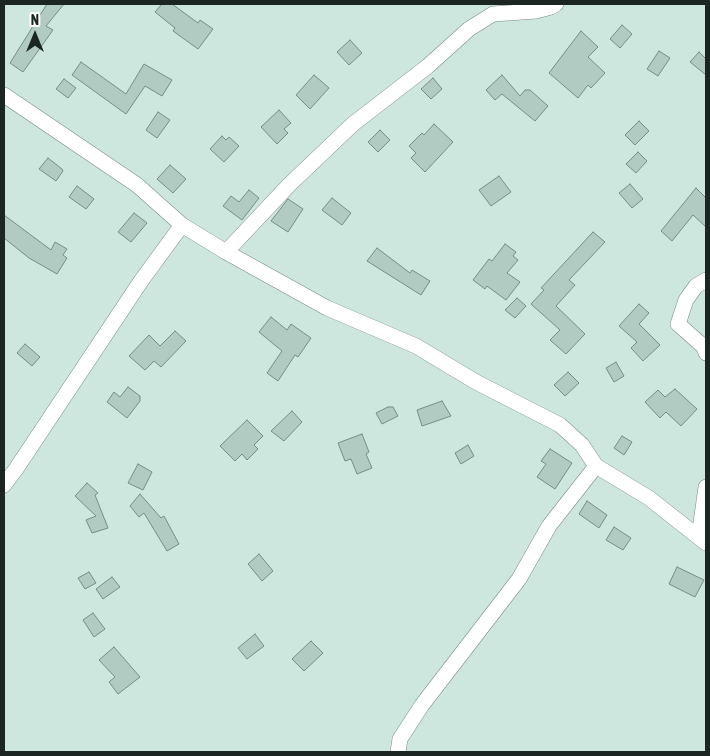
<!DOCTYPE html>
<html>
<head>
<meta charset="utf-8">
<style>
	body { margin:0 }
	#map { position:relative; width:710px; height:756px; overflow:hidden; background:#cee7de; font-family:"Asap Condensed",sans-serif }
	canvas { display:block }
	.frame { position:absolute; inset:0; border:5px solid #1b2521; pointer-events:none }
	.north { position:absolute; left:10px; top:10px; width:50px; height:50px; -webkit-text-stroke:4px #fff; paint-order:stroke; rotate:0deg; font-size:14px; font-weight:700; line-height:20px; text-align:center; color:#1b2521 }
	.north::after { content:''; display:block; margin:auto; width:18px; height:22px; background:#1b2521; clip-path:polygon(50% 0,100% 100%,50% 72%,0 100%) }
</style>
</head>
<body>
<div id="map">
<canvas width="710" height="756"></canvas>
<div class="frame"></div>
<div class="north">N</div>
</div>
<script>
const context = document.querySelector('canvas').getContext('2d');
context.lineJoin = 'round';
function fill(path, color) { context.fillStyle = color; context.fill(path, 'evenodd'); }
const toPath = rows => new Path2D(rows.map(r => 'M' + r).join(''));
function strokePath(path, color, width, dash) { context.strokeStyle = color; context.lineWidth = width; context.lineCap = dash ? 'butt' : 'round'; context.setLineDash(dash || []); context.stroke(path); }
const building = toPath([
	[47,4,64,4,46,26,53,30,23,72,10,63,47,4],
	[162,4,172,4,198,23,200,20,213,29,198,49,173,31,175,28,155,12,162,4],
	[622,25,632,34,620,48,610,39,622,25],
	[581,31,598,47,588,57,605,73,591,88,588,85,578,98,549,73,581,31],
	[350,40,362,53,349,65,337,52,350,40],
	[659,51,670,58,658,76,647,69,659,51],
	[699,52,706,59,706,75,690,62,699,52],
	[81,62,126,94,144,64,172,80,162,96,145,86,126,114,72,75,81,62],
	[314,75,329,88,310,109,296,95,314,75],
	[502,75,520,96,525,90,530,90,548,106,535,121,502,94,495,100,486,90,502,75],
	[433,78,442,89,431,99,421,89,433,78],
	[64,79,76,88,68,98,56,89,64,79],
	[279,110,291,123,284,129,288,133,277,144,261,127,279,110],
	[158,112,170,120,157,138,146,130,158,112],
	[639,121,649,131,635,145,625,135,639,121],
	[434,124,453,142,425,172,411,158,416,153,409,146,422,133,424,135,434,124],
	[380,130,390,140,378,152,368,142,380,130],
	[222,136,226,140,229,137,239,146,224,162,210,149,222,136],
	[638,152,647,161,636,173,626,164,638,152],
	[48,158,62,169,63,171,56,181,39,169,48,158],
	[170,165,186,179,173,193,157,179,170,165],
	[499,176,511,192,491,206,479,190,499,176],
	[630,184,643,199,632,208,619,193,630,184],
	[77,186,94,199,86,209,69,197,77,186],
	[696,188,706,198,706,227,693,215,672,241,661,231,696,188],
	[249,190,259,198,242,220,223,206,231,196,239,202,249,190],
	[332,198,351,213,342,225,322,210,332,198],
	[288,199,303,209,288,232,271,221,288,199],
	[134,213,147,223,131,242,118,232,134,213],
	[4,215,51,250,55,242,67,249,63,255,67,258,57,274,29,258,4,238,4,215],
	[593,232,605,242,569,280,575,285,556,306,585,334,566,354,550,340,560,330,531,304,544,290,541,288,593,232],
	[505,244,516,252,513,256,518,260,507,273,520,282,506,300,487,286,485,289,473,280,489,259,492,261,505,244],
	[377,248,410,273,412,270,430,281,421,295,367,261,377,248],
	[517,298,526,306,515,318,505,310,517,298],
	[639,304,649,313,639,324,660,345,643,361,631,348,637,342,619,326,639,304],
	[271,317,287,330,291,324,311,338,298,357,295,355,278,381,267,373,282,351,259,332,271,317],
	[175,331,186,341,161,367,154,361,145,370,129,356,149,335,160,346,175,331],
	[25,344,40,357,32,366,17,353,25,344],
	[616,362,624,376,614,382,606,368,616,362],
	[568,372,579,383,565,396,554,385,568,372],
	[128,387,140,396,140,401,127,418,107,402,114,392,120,397,128,387],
	[675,389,697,409,681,426,666,412,660,418,645,402,658,390,665,397,675,389],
	[442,401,451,416,422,426,417,410,442,401],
	[388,407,393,407,398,416,382,424,376,413,388,407],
	[292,411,302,422,284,441,271,431,292,411],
	[247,420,263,436,254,445,258,449,247,460,242,454,235,461,220,446,247,420],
	[362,434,369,452,366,454,372,468,357,474,351,459,345,461,338,443,362,434],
	[622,436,632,442,624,455,614,448,622,436],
	[468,445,474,456,461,464,455,453,468,445],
	[550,449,572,463,555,489,537,477,546,464,541,461,550,449],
	[138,464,152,472,143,490,128,483,138,464],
	[87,483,98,493,95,495,108,528,92,533,86,520,96,516,75,496,87,483],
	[140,494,161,518,164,516,179,544,167,551,144,513,139,517,130,506,140,494],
	[587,501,607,515,599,528,579,514,587,501],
	[614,527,631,538,623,550,606,540,614,527],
	[259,554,273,571,262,581,248,564,259,554],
	[677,567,704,580,695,597,669,584,677,567],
	[89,572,96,583,85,589,78,578,89,572],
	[112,577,120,587,103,599,96,589,112,577],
	[93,613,105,629,94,637,83,620,93,613],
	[255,634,264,646,247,659,238,648,255,634],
	[311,641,323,653,304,671,292,659,311,641],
	[114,647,140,677,118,694,109,682,115,677,99,660,114,647]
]);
fill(building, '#b2cbc2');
strokePath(building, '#758c83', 1);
const minor = toPath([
	[4,95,137,185,182,225,226,252,327,308,416,346,476,382,560,425,582,445,596,466,649,498,706,543],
	[226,252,289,185,353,124,428,66,469,29,493,14,536,11,551,7,556,4],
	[706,280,696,286,686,300,678,324,704,347,706,353],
	[4,485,16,469,141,281,182,225],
	[699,537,706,487],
	[398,752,400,739,422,705,519,579,549,526,596,466]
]);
strokePath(minor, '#758c84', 16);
strokePath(minor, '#fff', 15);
</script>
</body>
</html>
